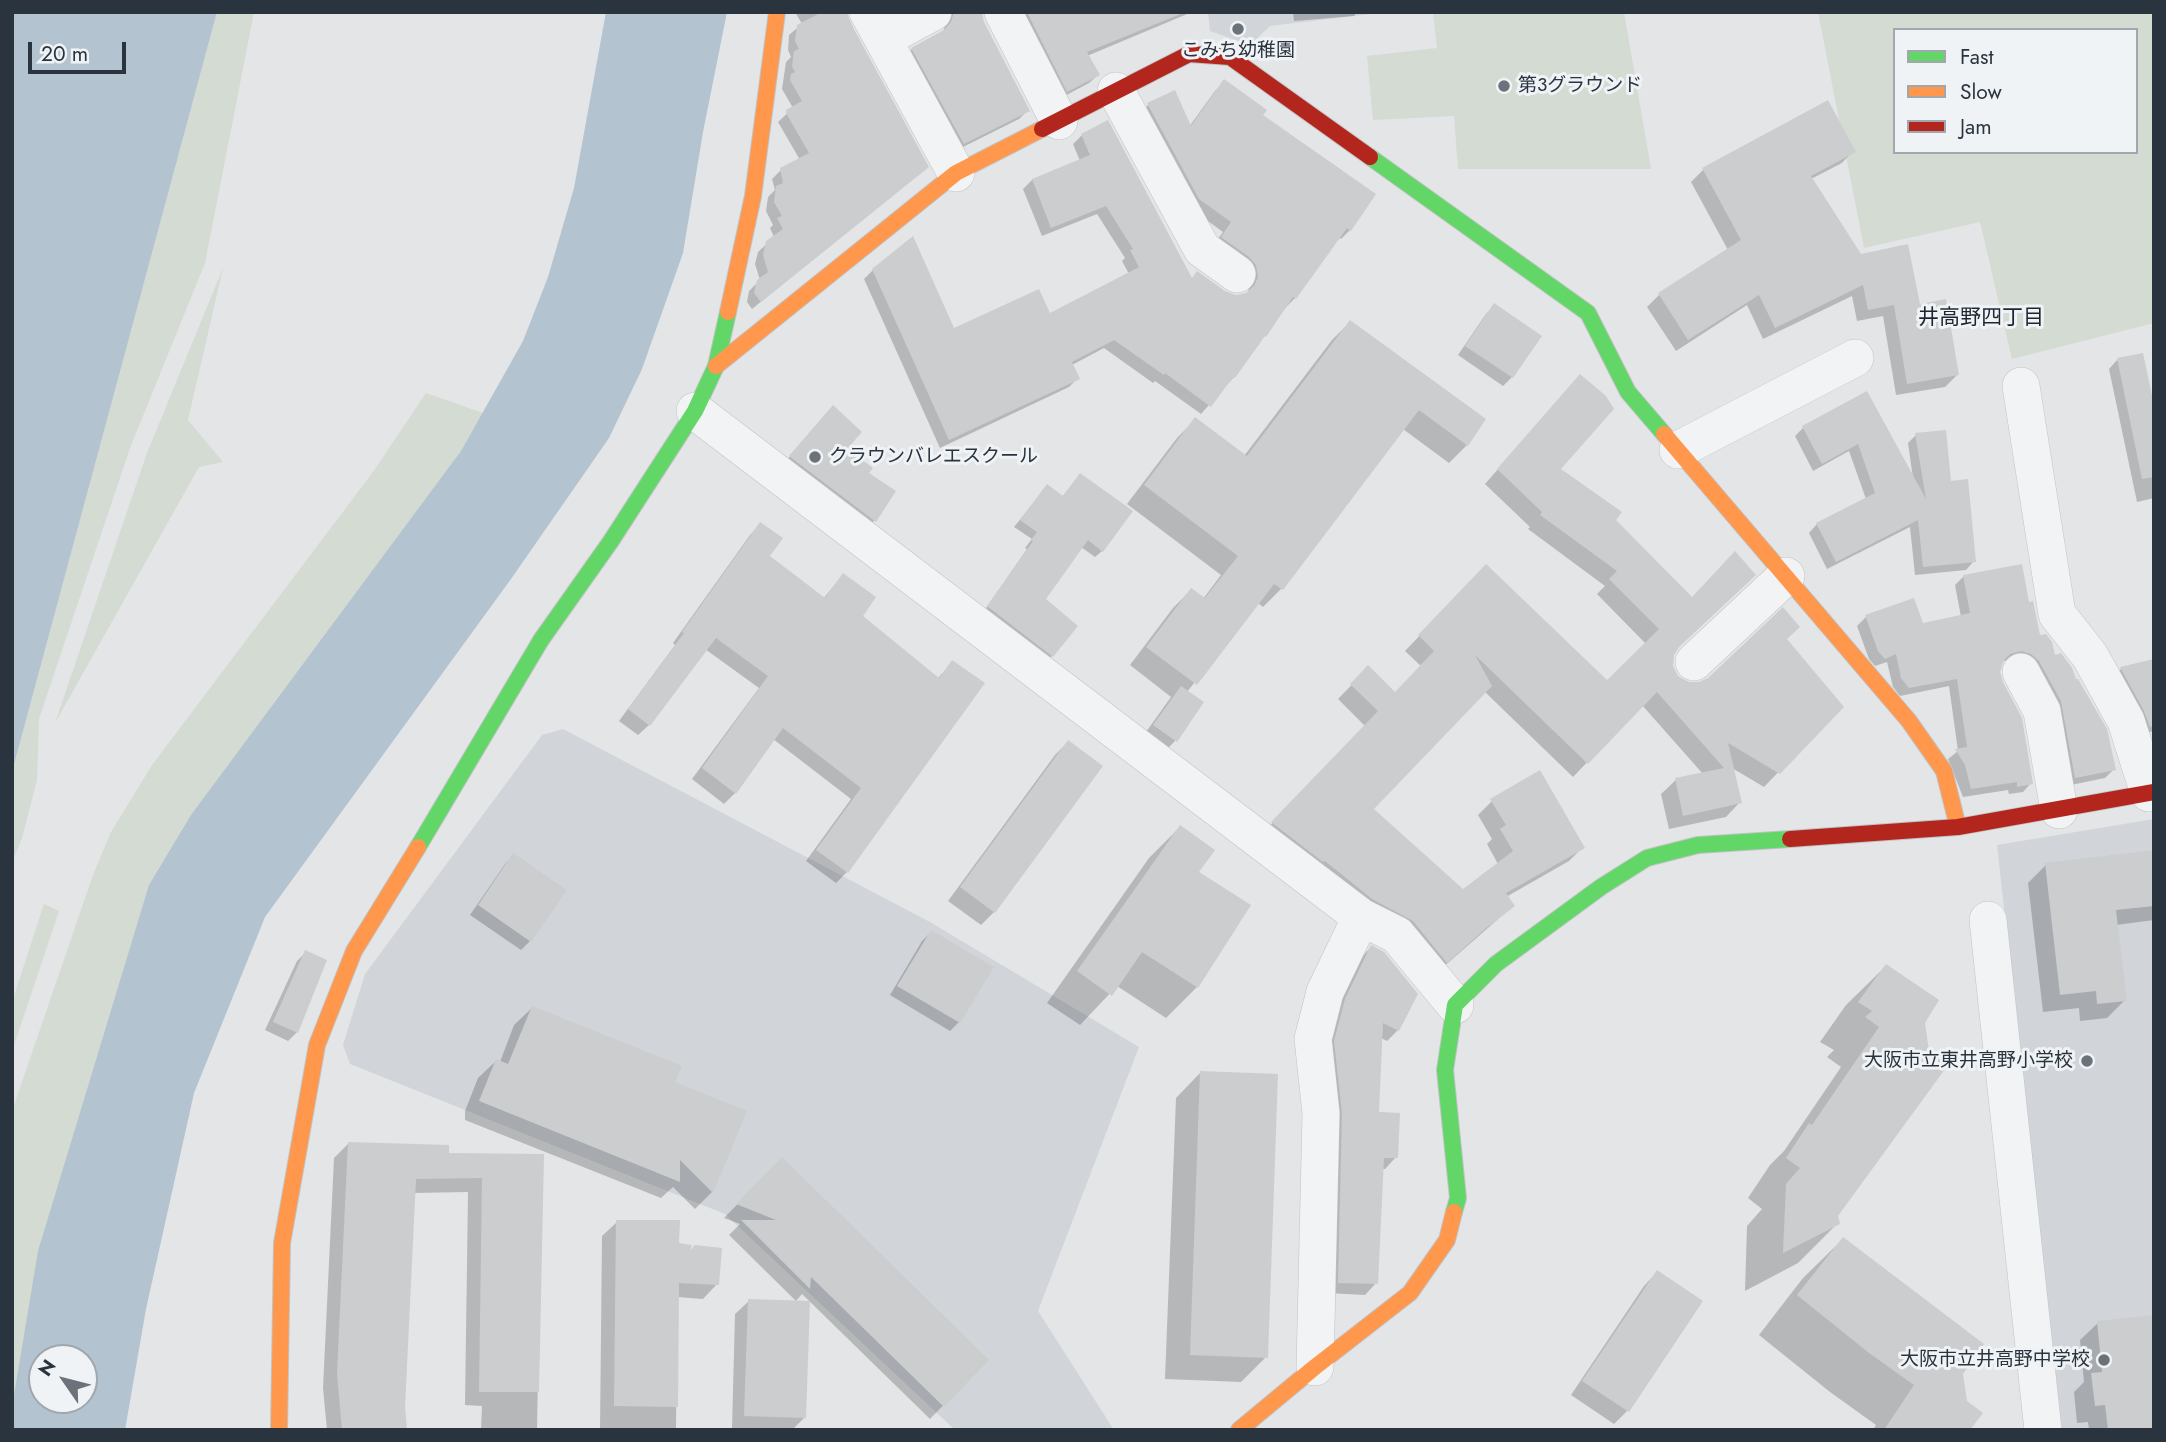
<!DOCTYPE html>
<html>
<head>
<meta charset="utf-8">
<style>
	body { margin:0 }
	#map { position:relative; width:2166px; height:1442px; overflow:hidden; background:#e3e5e7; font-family:Jost,sans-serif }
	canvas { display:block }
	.frame { position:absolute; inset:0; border:14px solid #2a343f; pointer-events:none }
	.legend { position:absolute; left:1893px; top:28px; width:245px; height:126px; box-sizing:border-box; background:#f0f3f6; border:2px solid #a1a7ad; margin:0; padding:9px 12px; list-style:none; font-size:21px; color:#2a343f }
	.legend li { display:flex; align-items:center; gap:14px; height:35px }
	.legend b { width:35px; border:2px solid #a1a7ad }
	.north { position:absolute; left:28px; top:1344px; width:70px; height:70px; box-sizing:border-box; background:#f0f3f6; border:2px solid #a1a7ad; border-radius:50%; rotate:305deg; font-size:19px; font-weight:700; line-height:28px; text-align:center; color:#2a343f }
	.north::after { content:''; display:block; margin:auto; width:24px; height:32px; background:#6b727a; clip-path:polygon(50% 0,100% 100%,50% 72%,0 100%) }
	.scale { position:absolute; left:28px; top:42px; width:98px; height:32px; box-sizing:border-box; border:4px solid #2a343f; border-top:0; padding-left:9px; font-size:21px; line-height:24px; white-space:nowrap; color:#2a343f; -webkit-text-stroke:5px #f0f3f6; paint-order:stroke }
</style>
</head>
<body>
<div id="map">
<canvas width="2166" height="1442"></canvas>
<div class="frame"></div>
<ul class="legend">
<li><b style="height:9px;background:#63d668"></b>Fast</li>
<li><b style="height:9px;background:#ff974d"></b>Slow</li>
<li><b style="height:9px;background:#b3261e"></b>Jam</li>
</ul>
<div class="north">N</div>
<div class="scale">20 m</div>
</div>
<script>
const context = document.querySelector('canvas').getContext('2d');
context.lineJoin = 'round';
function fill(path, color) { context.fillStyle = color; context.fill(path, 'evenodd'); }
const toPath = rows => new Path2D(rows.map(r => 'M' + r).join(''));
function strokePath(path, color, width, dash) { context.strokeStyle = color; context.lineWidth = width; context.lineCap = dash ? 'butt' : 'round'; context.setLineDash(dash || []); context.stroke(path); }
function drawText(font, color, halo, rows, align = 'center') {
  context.font = font + ' Jost,"Noto Sans JP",sans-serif'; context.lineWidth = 6; context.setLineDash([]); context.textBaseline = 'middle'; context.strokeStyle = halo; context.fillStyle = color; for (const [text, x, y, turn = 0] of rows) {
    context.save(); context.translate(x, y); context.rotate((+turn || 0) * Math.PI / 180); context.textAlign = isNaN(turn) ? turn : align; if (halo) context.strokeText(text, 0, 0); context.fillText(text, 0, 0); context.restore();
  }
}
fill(toPath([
	[1208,12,1388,12,1270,26,1250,45,1210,31],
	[563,729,930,922,1139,1047,1038,1311,1114,1430,955,1430,725,1214,350,1064,343,1045,365,974,542,735],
	[2154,819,2154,1430,2062,1430,1997,845]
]), '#d1d5da');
fill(toPath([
	[217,12,254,12,205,263,130,448,39,719,37,780,22,838,12,863,12,772],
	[1433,12,1624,12,1651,169,1458,169,1454,116,1373,120,1367,56,1437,48],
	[1818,12,2154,12,2154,323,2012,359,1980,222,1864,248],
	[1895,30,2136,30,2136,152,1895,152],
	[223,268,188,420,223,462,199,467,55,723,147,453],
	[426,393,483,413,461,451,12,1407,12,1111,93,875,111,832,152,765,373,472],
	[44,904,59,911,12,1051,12,1002]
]), '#d4dbd3');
fill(toPath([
	[12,12,217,12,12,772],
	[606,12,727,12,703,132,683,253,642,369,609,438,511,579,265,917,194,1093,146,1309,125,1430,12,1430,12,1407,38,1251,149,885,191,815,461,451,523,341,548,277,574,188],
	[42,1358,84,1358,84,1400,42,1400]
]), '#b3c3d0');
fill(toPath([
	[795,12,846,12,918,175,752,309,747,302,749,291,760,280,755,264,758,252,774,237,770,228,773,225,766,211,768,197,775,190,772,179,781,170,800,160,778,122,793,108,782,89,786,62,791,57,788,50,789,35,802,24],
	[944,12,980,12,982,22,1028,110,1019,119,955,151,904,57,912,49,943,32,946,23],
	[1014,12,1192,12,1087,56,1098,75,1089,83,1059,99],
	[1293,12,1357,12,1354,16,1294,21],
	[1224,82,1350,230,1341,239,1338,237,1295,298,1286,307,1234,377,1201,414,1155,381,1153,383,1104,348,1072,365,1078,378,1069,387,940,448,864,279,873,270,954,330,1049,315,1129,274,1122,261,1125,258,1097,214,1042,236,1023,189,1032,180,1080,161,1073,144,1082,135,1191,280,1234,297,1247,294,1250,286,1213,246,1223,232,1190,208,1139,114,1148,105,1174,93,1189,127,1215,91],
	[1827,102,1853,151,1842,163,1811,179,1861,256,1919,306,1957,375,1945,387,1896,395,1883,316,1857,321,1852,296,1763,339,1747,305,1676,351,1647,307,1659,295,1728,250,1691,182,1703,170],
	[1495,305,1512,377,1503,386,1458,355,1486,314],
	[1350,322,1467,445,1449,463,1403,429,1281,589,1263,607,1258,603,1187,692,1175,741,1162,754,1141,739,1171,697,1130,665,1173,608,1191,590,1203,599,1221,575,1127,504,1177,438,1195,420,1244,456,1332,340],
	[2117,360,2154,413,2154,498,2137,502,2109,369],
	[1566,391,1559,469,1614,520,1676,648,1672,655,1672,666,1677,677,1688,684,1700,684,1785,640,1841,707,1764,787,1732,768,1740,802,1726,817,1669,829,1661,794,1676,780,1703,774,1642,705,1573,777,1485,692,1372,809,1463,891,1498,864,1487,844,1492,839,1478,815,1492,801,1583,847,1569,861,1506,897,1513,906,1433,976,1259,837,1365,726,1338,699,1368,668,1395,694,1422,667,1405,651,1486,566,1607,683,1646,644,1597,594,1605,586,1528,529,1530,527,1485,484],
	[1867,393,1913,478,1908,443,1916,435,1949,483,1974,561,1966,570,1915,575,1910,527,1827,569,1809,533,1817,524,1866,499,1849,451,1813,471,1795,436,1803,428],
	[823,417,844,449,867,473,894,492,874,521,864,530,781,467],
	[1080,475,1102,551,1095,557,1081,547,1043,599,1052,656,1045,662,982,614,1027,549,1025,548,1032,539,1014,527,1047,486,1062,497],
	[761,524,768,556,823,599,843,575,861,616,937,679,953,662,847,872,836,883,806,861,851,799,773,739,735,793,724,804,692,779,759,688,705,649,649,725,638,735,619,721,675,645,673,643,750,535],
	[1964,576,2027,604,2038,638,2053,657,2114,769,2105,778,2066,786,2011,659,2001,662,1998,672,2031,783,2023,792,2009,794,2008,790,1963,797,1948,759,1958,751,1949,686,1900,696,1893,687,1887,662,1875,666,1869,659,1857,626,1866,617,1922,625,1961,617,1955,585],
	[2154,660,2154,731,2141,734,2113,677,2121,669],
	[1068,742,994,912,981,925,948,901,1055,755],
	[1180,827,1196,873,1197,987,1166,1018,1117,986,1080,1025,1047,1003,1149,858],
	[2154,852,2154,920,2116,925,2125,1000,2107,1018,2080,1021,2079,1008,2043,1012,2028,883,2046,865],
	[513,856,530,941,521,950,470,915,505,864],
	[931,932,959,1022,950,1031,890,995,922,941],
	[1371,947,1398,1030,1387,1041,1381,1038,1378,1114,1396,1157,1385,1169,1382,1169,1376,1283,1365,1295,1327,1293,1324,1053,1334,1012,1360,959],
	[306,952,297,1032,288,1041,265,1030,297,961],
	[1886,966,1923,1022,1836,1216,1838,1223,1798,1263,1745,1291,1747,1226,1762,1209,1748,1198,1770,1165,1784,1151,1841,1067,1827,1057,1834,1050,1820,1042,1846,1005],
	[532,1008,673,1083,712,1192,695,1209,673,1187,661,1198,465,1120,465,1111,478,1078,496,1061,500,1062,514,1025],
	[1201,1072,1266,1357,1241,1382,1165,1379,1176,1098],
	[348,1144,448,1155,542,1156,537,1430,481,1430,482,1406,465,1405,468,1192,413,1193,403,1407,405,1430,327,1430,323,1388,334,1158],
	[782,1159,987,1360,930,1419,802,1294,796,1301,729,1235,740,1224,724,1218],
	[617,1222,678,1245,685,1257,717,1284,703,1299,677,1297,676,1430,600,1430,602,1236],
	[1843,1239,1961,1373,1968,1430,1873,1430,1876,1425,1830,1392,1759,1335,1803,1278],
	[1657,1272,1627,1411,1614,1424,1571,1395,1644,1286],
	[749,1301,805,1417,792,1430,732,1429,735,1314],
	[2098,1323,2154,1430,2089,1430,2088,1422,2077,1423,2074,1392,2084,1382,2080,1340]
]), '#0003');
fill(toPath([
	[822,12,847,12,850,22,929,167,761,302,754,293,757,280,768,272,763,255,766,241,783,229,777,218,782,216,774,202,776,186,783,183,780,168,809,153,786,113,786,110,802,101,790,80,791,74,795,72,792,66,794,51,799,49,795,41,797,25],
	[954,12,982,12,984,22,1030,111,964,144,911,48,944,30,951,22],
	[1027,12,1183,12,1183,13,1087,52,1100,75,1067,92],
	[1224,79,1267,110,1263,115,1376,194,1351,231,1347,228,1296,299,1293,297,1266,337,1265,336,1235,378,1233,377,1211,407,1165,373,1164,375,1114,340,1072,362,1080,379,949,440,872,269,913,236,954,328,1039,289,1050,313,1139,267,1130,250,1133,249,1106,206,1051,228,1032,179,1090,155,1081,134,1108,120,1192,278,1197,271,1225,291,1236,295,1246,293,1254,286,1258,277,1256,265,1249,257,1221,237,1231,222,1199,199,1147,103,1175,90,1191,126],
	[1828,100,1856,152,1811,176,1861,254,1908,244,1920,304,1946,299,1959,375,1907,384,1894,305,1868,310,1863,285,1775,328,1759,295,1688,340,1658,293,1741,240,1702,168],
	[1494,303,1542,336,1513,378,1465,346],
	[1350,320,1486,419,1468,446,1419,410,1283,590,1274,584,1197,685,1146,647,1191,588,1205,598,1238,556,1144,485,1195,417,1247,456],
	[2143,353,2154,405,2154,477,2142,479,2117,358],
	[1580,374,1606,396,1614,409,1561,469,1622,512,1616,520,1692,597,1735,551,1756,575,1679,647,1674,655,1673,666,1678,676,1689,682,1699,682,1708,678,1783,607,1800,627,1787,639,1844,707,1780,774,1728,743,1742,803,1683,816,1675,778,1724,768,1657,692,1588,764,1475,655,1492,686,1374,809,1463,889,1513,851,1500,829,1506,825,1490,799,1540,770,1585,848,1506,893,1515,906,1485,929,1447,963,1413,921,1372,899,1325,861,1323,862,1271,822,1378,711,1350,684,1368,665,1395,692,1434,651,1418,635,1486,564,1607,680,1659,629,1609,579,1617,571,1540,515,1542,512,1497,469],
	[1867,391,1926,499,1915,433,1946,430,1951,481,1968,479,1976,562,1923,567,1918,520,1836,562,1816,523,1875,493,1858,444,1822,464,1802,426],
	[833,405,862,432,847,449,873,468,869,473,896,491,876,522,789,456],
	[1080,473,1133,511,1103,552,1088,540,1046,599,1078,626,1053,657,987,606,1033,541,1031,540,1037,532,1020,520,1047,484,1063,496],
	[760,522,783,538,770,556,825,598,843,573,876,597,863,616,939,678,952,660,985,683,848,873,816,850,861,788,783,728,736,794,702,768,768,676,716,638,650,726,628,709,684,633,682,632],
	[2022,564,2029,602,2033,601,2040,635,2046,634,2052,642,2055,655,2061,653,2072,668,2076,679,2078,679,2107,729,2116,770,2075,778,2061,701,2039,661,2031,654,2021,651,2010,654,2004,660,2000,672,2003,682,2022,718,2033,784,2017,787,2017,782,1971,789,1965,765,1955,749,1967,747,1957,679,1909,688,1901,678,1896,654,1885,659,1878,651,1865,615,1914,598,1923,623,1970,613,1963,575],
	[2154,659,2154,726,2150,727,2144,711,2120,667],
	[1181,686,1204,702,1177,742,1153,725],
	[1068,740,1103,766,995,913,960,887],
	[1180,825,1215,850,1199,872,1251,905,1198,988,1142,952,1112,996,1077,971],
	[2154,850,2154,906,2116,910,2127,1001,2097,1004,2096,991,2060,995,2045,863],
	[513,853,567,890,531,942,478,905],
	[931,930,994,967,960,1023,897,986],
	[1371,945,1384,952,1418,994,1399,1031,1383,1023,1379,1112,1400,1113,1398,1158,1384,1158,1378,1284,1338,1283,1342,1113,1334,1041,1345,999],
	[305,950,327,960,298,1033,273,1022],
	[1886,964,1939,1000,1925,1023,1929,1051,1948,1065,1838,1216,1840,1224,1783,1253,1786,1184,1800,1168,1786,1158,1809,1123,1812,1125,1879,1027,1865,1017,1872,1011,1858,1002],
	[532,1006,682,1066,675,1082,747,1111,713,1193,680,1160,680,1182,479,1101,496,1059,508,1064],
	[1200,1071,1278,1074,1268,1358,1190,1355],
	[348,1142,449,1145,449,1153,544,1154,539,1392,479,1392,482,1178,416,1179,405,1407,407,1430,342,1430,337,1373],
	[782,1157,989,1360,944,1407,811,1277,810,1289,741,1220,776,1220,736,1204],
	[616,1220,680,1220,679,1243,692,1245,690,1250,695,1245,722,1248,719,1285,679,1283,678,1407,614,1406],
	[1843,1237,1984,1344,1963,1374,1967,1401,1983,1413,1970,1430,1884,1430,1914,1385,1869,1353,1797,1295],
	[1657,1270,1703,1301,1629,1412,1582,1381],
	[748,1299,810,1301,806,1418,744,1416],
	[2154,1315,2154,1430,2108,1430,2105,1405,2095,1406,2091,1373,2102,1372,2097,1321]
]), '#cbcdcf');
const street = toPath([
	[868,12,956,173],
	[1003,12,1059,121],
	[883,39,933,12],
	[1116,91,1202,249,1237,274],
	[2021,386,2057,614,2090,656,2126,721,2149,793],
	[695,411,1361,917,1397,935,1455,1005],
	[1678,450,1855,358],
	[1694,662,1786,576],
	[2021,672,2042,711,2059,810],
	[1988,920,2043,1430],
	[1315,1367,1321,1113,1313,1039,1325,992,1361,917]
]);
const fast = toPath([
	[1370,157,1588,313,1628,392,1664,434],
	[418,847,541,640,611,541,695,411,716,366,728,312],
	[1454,1212,1458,1198,1445,1070,1455,1005,1496,964,1601,887,1647,858,1698,845,1790,839]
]);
const slow = toPath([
	[728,312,753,196,777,12],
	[716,366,956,173,1042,129],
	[1664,434,1909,721,1944,771,1958,827],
	[279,1430,282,1243,317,1045,354,951,418,847],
	[1239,1430,1315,1367,1410,1293,1447,1240,1454,1212]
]);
const jam = toPath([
	[1042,129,1189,54,1230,57,1370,157],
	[1790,839,1958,827,2154,792]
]);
strokePath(street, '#c1c3c5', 38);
strokePath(fast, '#c1c3c5', 18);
strokePath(slow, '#c1c3c5', 18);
strokePath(jam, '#c1c3c5', 18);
strokePath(street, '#f1f3f4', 37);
strokePath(fast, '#63d668', 16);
strokePath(slow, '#ff974d', 16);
strokePath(jam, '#b3261e', 16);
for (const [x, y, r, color] of [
	[1238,29,7,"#6b727a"],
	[1504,86,7,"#6b727a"],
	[815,457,7,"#6b727a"],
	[2087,1061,7,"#6b727a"],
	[2104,1360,7,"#6b727a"]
]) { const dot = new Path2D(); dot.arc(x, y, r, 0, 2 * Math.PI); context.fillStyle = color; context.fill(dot); strokePath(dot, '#f0f3f6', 2.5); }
drawText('19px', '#2a343f', '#f0f3f6', [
	["こみち幼稚園",1238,51,"center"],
	["第3グラウンド",1518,86],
	["クラウンバレエスクール",829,457],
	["大阪市立東井高野小学校",2073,1061,"right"],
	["大阪市立井高野中学校",2090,1360,"right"]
], 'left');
drawText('21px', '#1c2530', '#f0f3f6', [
	["井高野四丁目",1981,319]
]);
</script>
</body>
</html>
